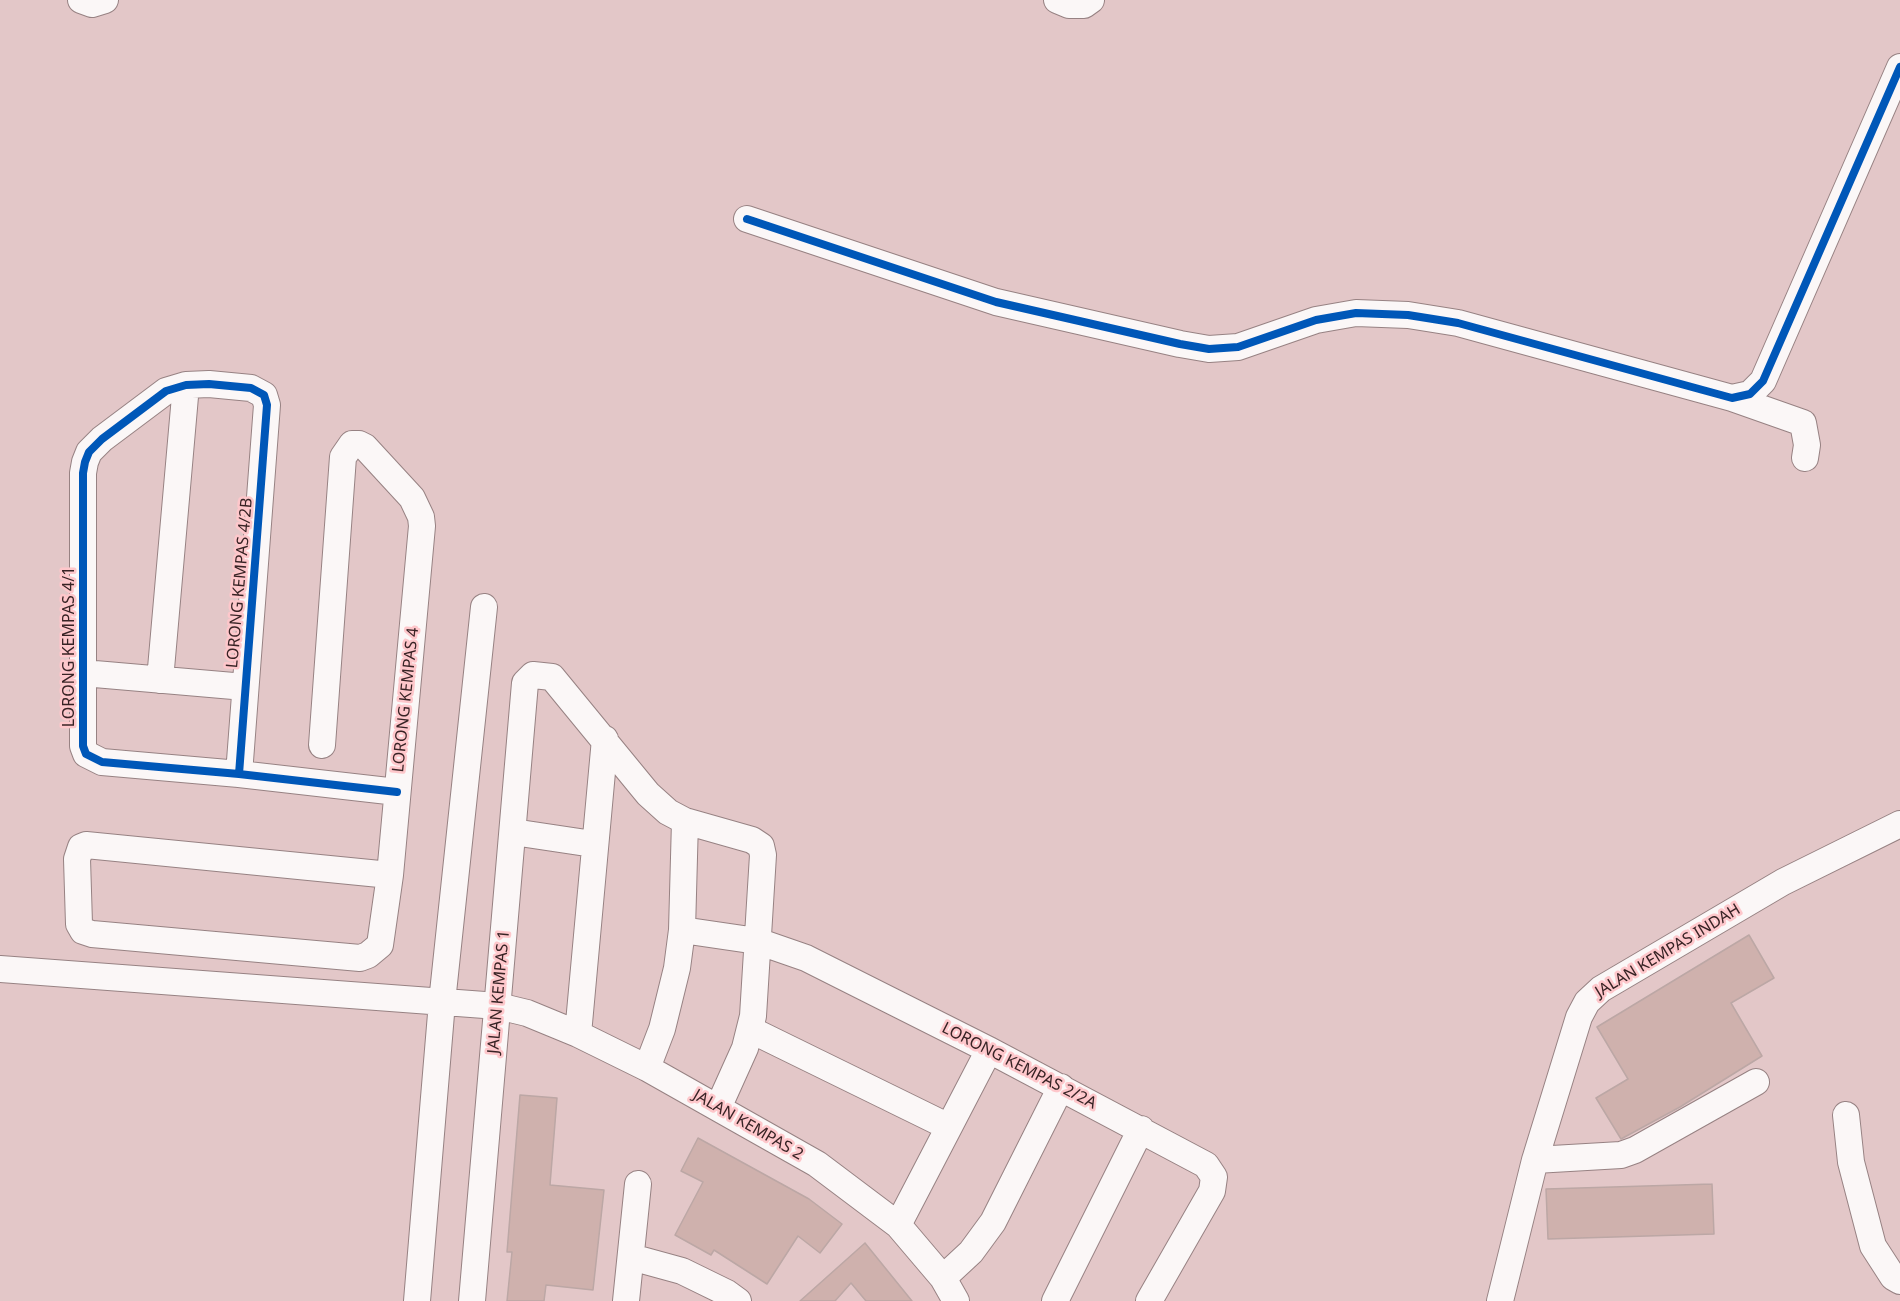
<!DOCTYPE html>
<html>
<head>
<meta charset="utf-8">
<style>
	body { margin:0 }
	canvas { display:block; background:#e3c7c8 }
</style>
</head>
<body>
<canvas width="1900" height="1301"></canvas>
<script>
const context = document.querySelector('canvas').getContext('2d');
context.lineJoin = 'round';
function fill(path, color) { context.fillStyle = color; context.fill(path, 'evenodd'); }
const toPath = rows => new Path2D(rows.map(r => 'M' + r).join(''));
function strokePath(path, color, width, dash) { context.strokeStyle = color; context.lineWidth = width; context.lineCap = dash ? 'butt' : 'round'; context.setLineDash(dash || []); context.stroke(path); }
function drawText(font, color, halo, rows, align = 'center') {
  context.font = font + ' "Noto Sans",sans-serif'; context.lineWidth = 5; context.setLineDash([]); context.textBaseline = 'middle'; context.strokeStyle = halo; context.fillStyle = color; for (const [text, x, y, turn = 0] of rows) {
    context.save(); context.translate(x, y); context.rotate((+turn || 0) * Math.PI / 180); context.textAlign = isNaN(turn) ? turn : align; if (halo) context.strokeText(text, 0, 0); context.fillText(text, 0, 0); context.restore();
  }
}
const building = toPath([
	[1749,935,1774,978,1731,1003,1762,1056,1680,1107,1621,1139,1596,1098,1628,1079,1597,1027,1749,935],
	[520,1095,557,1098,550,1185,604,1190,593,1290,546,1285,544,1301,507,1301,512,1252,507,1252,520,1095],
	[698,1138,809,1199,842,1224,820,1253,798,1236,767,1284,714,1250,711,1255,675,1235,703,1182,681,1171,698,1138],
	[1712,1184,1714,1234,1548,1239,1546,1189,1712,1184],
	[865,1243,912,1301,866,1301,851,1283,835,1301,800,1301,865,1243]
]);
fill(building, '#cfb1ad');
strokePath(building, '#bca7a5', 1.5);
const minor = toPath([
	[81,0,92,4,105,0],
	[1057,0,1069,5,1084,5,1091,0],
	[747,219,996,302,1180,344,1209,349,1238,347,1316,320,1356,313,1408,315,1458,323,1732,398,1750,394,1763,381,1900,67],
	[1732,398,1803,423,1807,445,1805,458],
	[83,673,245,687],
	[160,680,186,385],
	[322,745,343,457,352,444,359,444,365,447,412,498,421,517,422,526,390,875,380,945,368,955,360,958,92,934,83,931,79,924,77,859,81,847,86,845,390,875],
	[239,774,267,405,264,395,251,388,209,384,186,385,166,391,102,439,89,452,85,462,83,473,83,746,86,754,102,762,239,774,397,792],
	[513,832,593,844],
	[682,930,757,941,806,958,989,1050,1206,1165,1214,1177,1212,1191,1149,1301],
	[0,969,498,1006,527,1013,578,1034,647,1068,817,1164,898,1225,943,1278,956,1301],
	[751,1030,949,1127,989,1050],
	[578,1034,605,739],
	[647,1068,662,1029,677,968,682,930,685,821],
	[1846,1115,1851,1162,1873,1246,1893,1277,1900,1281],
	[1535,1160,1621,1155,1635,1150,1756,1082],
	[898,1225,949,1127],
	[631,1257,682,1271,727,1293,738,1301],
	[943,1278,971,1252,993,1222,1061,1087],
	[417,1301,442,1002,484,607],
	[472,1301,525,683,533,675,552,677,648,794,668,812,685,821,752,840,761,846,763,855,753,1016,745,1048,718,1108],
	[626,1301,638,1184],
	[1055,1301,1141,1129],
	[1500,1301,1535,1160,1579,1017,1587,1002,1601,989,1783,882,1900,824]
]);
strokePath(minor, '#978283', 28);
strokePath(minor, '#fbf7f7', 26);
strokePath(toPath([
	[747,219,996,302,1180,344,1209,349,1238,347,1316,320,1356,313,1408,315,1458,323,1732,398,1750,394,1763,381,1900,67],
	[239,774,267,405,264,395,251,388,209,384,186,385,166,391,102,439,89,452,85,462,83,473,83,746,86,754,102,762,239,774,397,792]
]), '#0057b8', 8);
drawText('16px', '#382325', '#fec7cb', [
	["LORONG KEMPAS 4/2B",240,583,-85],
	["LORONG KEMPAS 4/1",69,647,-90],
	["LORONG KEMPAS 4",406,700,-84],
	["JALAN KEMPAS INDAH",1668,951,-31],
	["JALAN KEMPAS 1",499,992,-85],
	["LORONG KEMPAS 2/2A",1019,1066,27],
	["JALAN KEMPAS 2",748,1125,30]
]);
</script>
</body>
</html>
